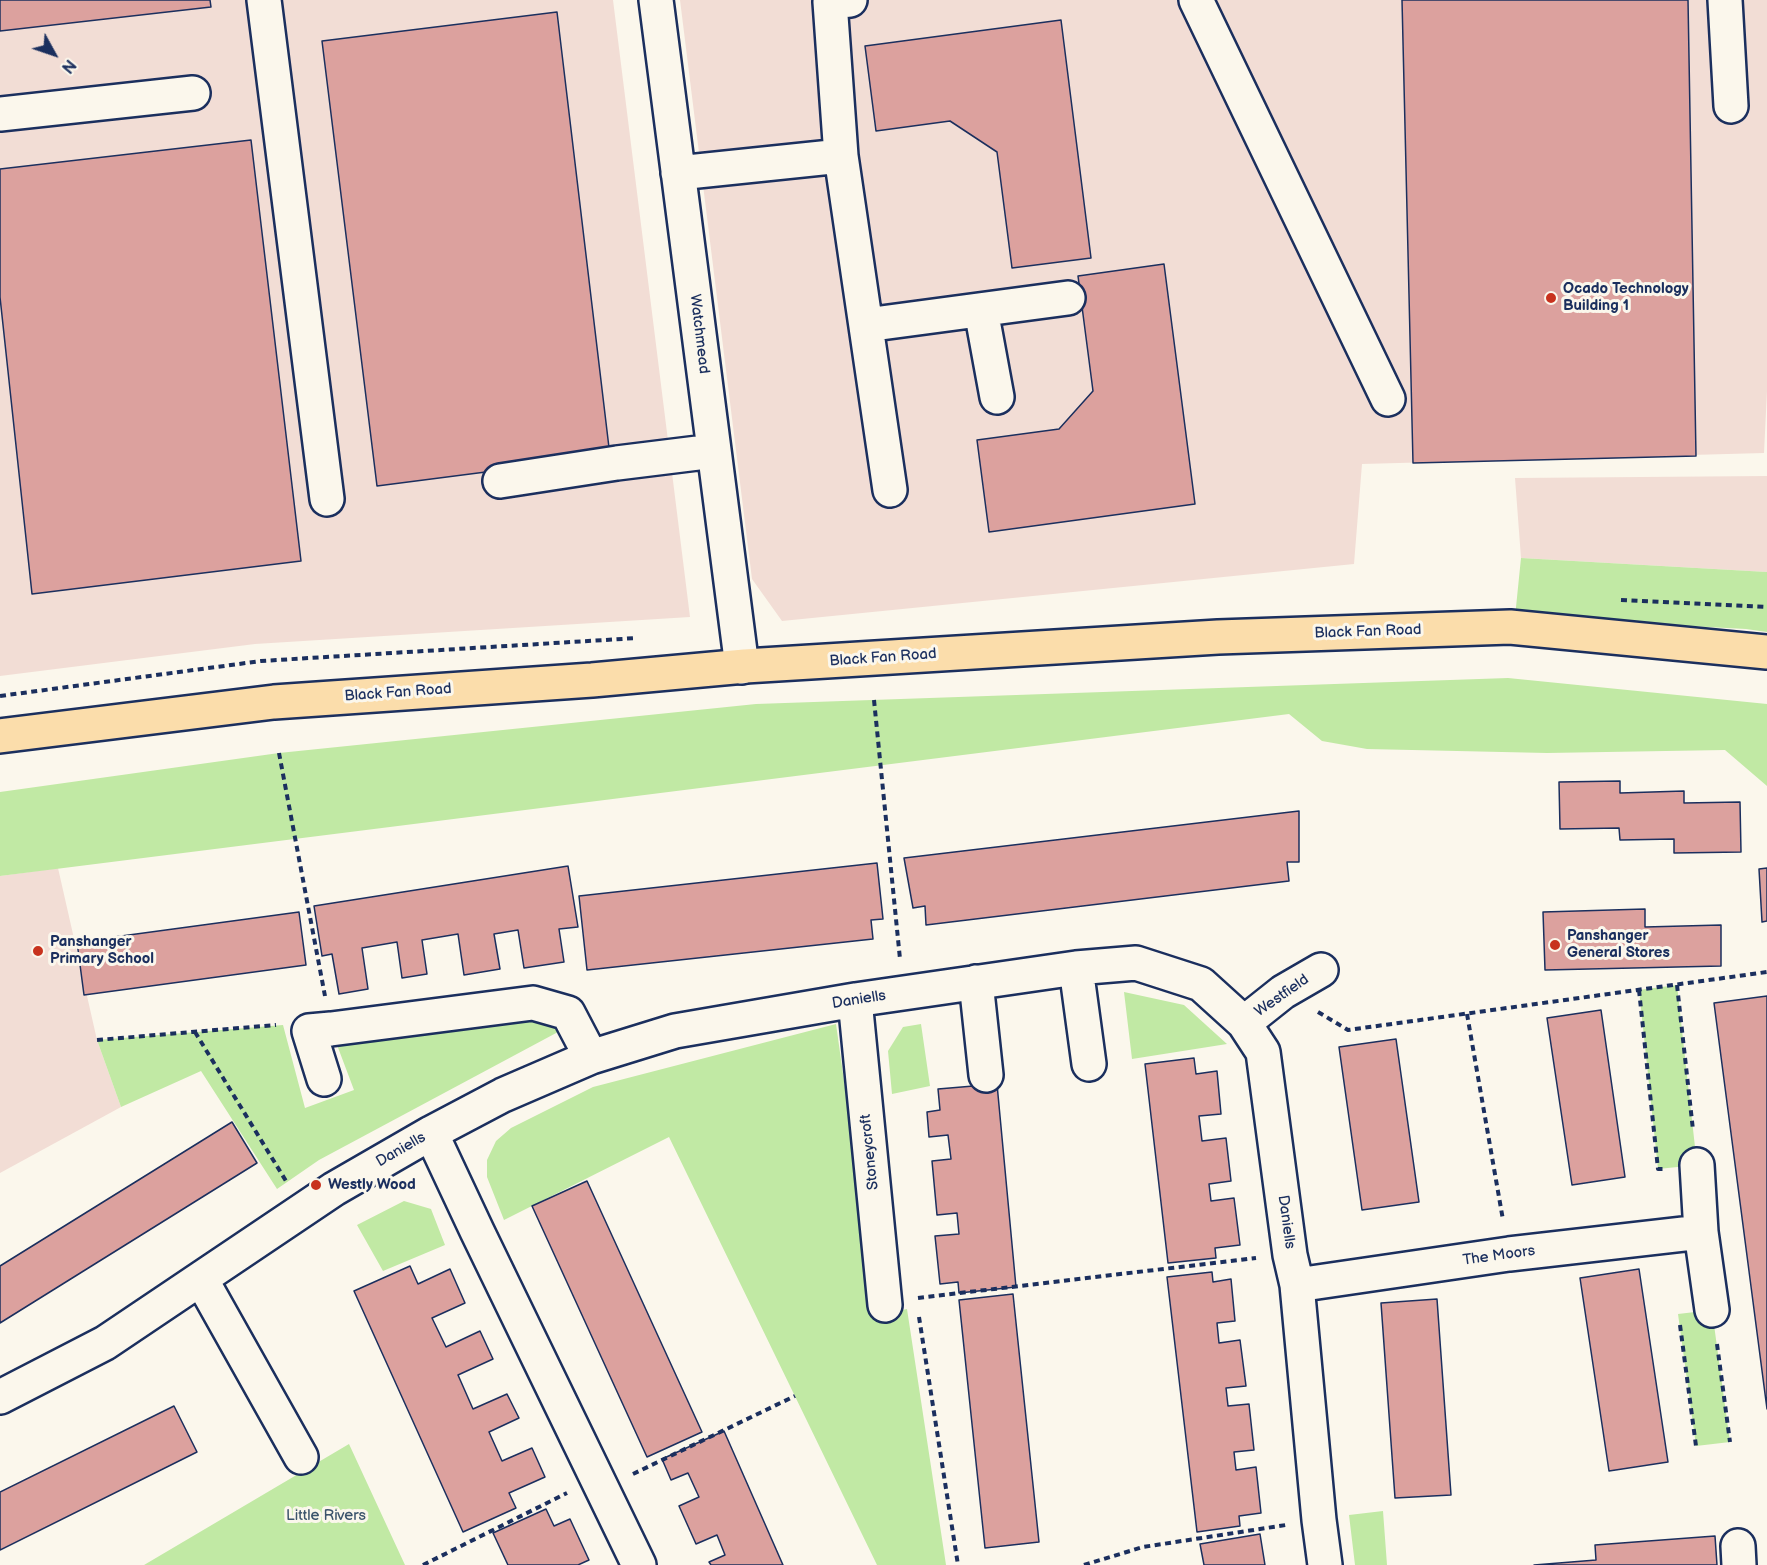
<!DOCTYPE html>
<html>
<head>
<meta charset="utf-8">
<style>
	body { margin:0 }
	#map { position:relative; width:1767px; height:1565px; overflow:hidden; background:#fbf7ec; font-family:"Balsamiq Sans",sans-serif }
	canvas { display:block }
	.north { position:absolute; left:24px; top:24px; width:60px; height:60px; -webkit-text-stroke:4px #fbf7ec; paint-order:stroke; rotate:130deg; font-size:16px; font-weight:700; line-height:24px; text-align:center; color:#1b2f5e }
	.north::after { content:''; display:block; margin:auto; width:21px; height:27px; background:#1b2f5e; clip-path:polygon(50% 0,100% 100%,50% 72%,0 100%) }
</style>
</head>
<body>
<div id="map">
<canvas width="1767" height="1565"></canvas>
<div class="north">N</div>
</div>
<script>
const context = document.querySelector('canvas').getContext('2d');
context.lineJoin = 'round';
function fill(path, color) { context.fillStyle = color; context.fill(path, 'evenodd'); }
const toPath = rows => new Path2D(rows.map(r => 'M' + r).join(''));
function strokePath(path, color, width, dash) { context.strokeStyle = color; context.lineWidth = width; context.lineCap = dash ? 'butt' : 'round'; context.setLineDash(dash || []); context.stroke(path); }
function drawText(font, color, halo, rows, align = 'center') {
  context.font = font + ' "Balsamiq Sans",sans-serif'; context.lineWidth = 6; context.setLineDash([]); context.textBaseline = 'middle'; context.strokeStyle = halo; context.fillStyle = color; for (const [text, x, y, turn = 0] of rows) {
    context.save(); context.translate(x, y); context.rotate((+turn || 0) * Math.PI / 180); context.textAlign = isNaN(turn) ? turn : align; if (halo) context.strokeText(text, 0, 0); context.fillText(text, 0, 0); context.restore();
  }
}
fill(toPath([
	[0,0,613,0,690,617,255,644,0,676],
	[680,0,1767,0,1767,391,1764,453,1362,464,1354,564,782,621,752,579],
	[1767,476,1767,572,1521,558,1515,478],
	[58,868,97,1040,121,1107,0,1173,0,876]
]), '#f2ddd5');
fill(toPath([
	[1521,558,1767,572,1767,632,1746,629,1515,617],
	[1508,678,1767,704,1767,786,1725,750,1547,753,1367,749,1322,741,1289,714,0,876,0,792,279,753,756,704],
	[1677,985,1697,1165,1658,1169,1639,990],
	[1124,992,1184,1005,1227,1044,1132,1059],
	[524,1013,559,1024,558,1032,319,1160,277,1189,201,1071,121,1107,97,1040,283,1025,305,1108,354,1090,331,1029],
	[836,1024,877,1316,907,1309,946,1565,877,1565,669,1137,504,1220,487,1177,487,1160,496,1141,511,1128,593,1087],
	[921,1024,930,1086,892,1094,888,1051,903,1027],
	[404,1201,431,1209,445,1245,383,1271,357,1225],
	[1712,1310,1730,1442,1696,1446,1678,1314],
	[349,1444,405,1565,144,1565],
	[1383,1511,1387,1565,1355,1565,1349,1515]
]), '#c1e9a4');
const building = toPath([
	[0,0,210,0,211,7,0,31,0,0],
	[1402,0,1688,0,1696,456,1413,463,1402,0],
	[557,12,610,456,377,486,322,41,557,12],
	[1061,20,1091,258,1012,268,997,152,950,121,876,131,865,46,1061,20],
	[251,140,301,561,32,594,0,297,0,169,251,140],
	[1164,264,1195,504,989,532,977,440,1059,429,1093,391,1078,276,1164,264],
	[1620,781,1620,793,1684,791,1684,803,1740,802,1741,852,1674,853,1674,839,1620,840,1619,828,1560,829,1559,782,1620,781],
	[1299,811,1299,862,1287,862,1289,881,926,925,925,906,913,908,904,858,1299,811],
	[877,863,883,919,871,920,873,939,587,970,579,896,877,863],
	[568,866,578,927,559,929,564,962,524,968,518,930,494,934,500,969,464,975,458,934,422,940,427,974,402,978,397,942,362,948,368,989,339,994,332,954,322,956,314,906,568,866],
	[1767,868,1767,921,1762,922,1759,869,1767,868],
	[1645,909,1645,927,1721,925,1721,966,1545,970,1543,912,1645,909],
	[299,912,306,965,84,995,77,942,299,912],
	[1767,996,1767,1409,1714,1003,1767,996],
	[1601,1010,1625,1177,1572,1185,1547,1018,1601,1010],
	[1396,1039,1419,1202,1362,1210,1339,1047,1396,1039],
	[1194,1058,1196,1074,1217,1071,1221,1114,1199,1116,1202,1141,1226,1138,1231,1181,1209,1184,1211,1201,1234,1198,1240,1245,1215,1248,1216,1258,1168,1263,1145,1064,1194,1058],
	[997,1084,1016,1287,959,1293,958,1282,940,1284,935,1236,959,1234,957,1213,937,1215,932,1161,951,1159,948,1135,929,1137,927,1112,940,1110,938,1089,997,1084],
	[232,1122,257,1163,0,1323,0,1266,232,1122],
	[587,1181,702,1432,647,1457,532,1206,587,1181],
	[410,1266,418,1284,450,1269,465,1303,432,1318,446,1347,480,1331,493,1359,458,1375,473,1409,507,1394,519,1418,489,1432,502,1461,532,1448,545,1477,509,1493,516,1508,463,1532,354,1291,410,1266],
	[1639,1269,1668,1462,1609,1471,1580,1278,1639,1269],
	[1212,1272,1213,1282,1231,1279,1235,1321,1217,1323,1219,1343,1240,1340,1246,1386,1226,1388,1228,1406,1249,1404,1254,1450,1234,1452,1236,1470,1256,1467,1261,1513,1239,1516,1240,1526,1197,1532,1167,1277,1212,1272],
	[1013,1294,1039,1542,985,1548,959,1300,1013,1294],
	[1437,1299,1451,1495,1395,1498,1381,1303,1437,1299],
	[174,1406,197,1452,0,1550,0,1492,174,1406],
	[724,1431,783,1565,711,1565,709,1562,725,1555,717,1535,696,1544,679,1506,699,1497,688,1473,671,1480,662,1459,724,1431],
	[546,1509,554,1526,570,1519,589,1560,578,1565,508,1565,493,1533,546,1509],
	[1260,1534,1265,1565,1204,1565,1200,1544,1260,1534],
	[1715,1536,1717,1565,1534,1565,1596,1560,1595,1545,1715,1536]
]);
fill(building, '#dca19e');
strokePath(building, '#1b2f5e', 1.5);
const minor = toPath([
	[264,0,327,499],
	[656,0,742,667],
	[1196,0,1388,399],
	[1725,0,1731,106],
	[0,114,193,93],
	[841,156,890,490],
	[678,173,841,156,830,2,850,0],
	[981,310,997,397],
	[866,325,1068,298],
	[500,481,617,463,714,451],
	[1076,968,1089,1064],
	[976,982,986,1075],
	[855,1000,885,1305],
	[1244,1023,1283,992,1321,970],
	[324,1079,309,1031,331,1029,533,1003,568,1013,591,1057],
	[431,1133,477,1231,639,1565],
	[1697,1165,1701,1232,1712,1310],
	[201,1279,301,1457],
	[1297,1285,1509,1254,1701,1232],
	[0,1397,105,1343,334,1189,431,1133,503,1095,591,1057,675,1031,855,1000,1076,968,1136,963,1201,984,1244,1023,1263,1052,1290,1255,1297,1285,1319,1520,1325,1565],
	[1738,1546,1739,1565]
]);
const major = toPath([
	[0,736,274,702,592,680,745,666,1218,637,1510,627,1767,652]
]);
strokePath(minor, '#1b2f5e', 38);
strokePath(major, '#1b2f5e', 38);
strokePath(toPath([
	[1621,600,1767,607],
	[0,696,261,661,637,638],
	[874,700,900,959],
	[279,753,325,996],
	[1677,985,1693,1130],
	[1639,990,1658,1169,1665,1169],
	[1318,1012,1348,1030,1767,972],
	[1467,1014,1503,1220],
	[195,1032,286,1181],
	[97,1040,276,1025],
	[918,1298,1256,1258],
	[919,1317,958,1565],
	[1680,1325,1696,1446],
	[1717,1344,1730,1442],
	[633,1474,795,1396],
	[423,1565,567,1493],
	[1084,1565,1143,1547,1286,1525]
]), '#1b2f5e', 4, [6, 4.5]);
strokePath(minor, '#fbf7ec', 33);
strokePath(major, '#fbddab', 33);
for (const [x, y, r, color] of [
	[1551,298,6,"#c8321e"],
	[1555,945,6,"#c8321e"],
	[38,951,6,"#c8321e"],
	[316,1185,6,"#c8321e"]
]) { const dot = new Path2D(); dot.arc(x, y, r, 0, 2 * Math.PI); context.fillStyle = color; context.fill(dot); strokePath(dot, '#fbf7ec', 2); }
drawText('bold 15px', '#1b2f5e', '#fbf7ec', [
	["Ocado Technology",1563,289],
	["Building 1",1563,306],
	["Panshanger",1567,936],
	["General Stores",1567,953],
	["Panshanger",50,942],
	["Primary School",50,959],
	["Westly Wood",328,1185]
], 'left');
drawText('15px', '#1b2f5e', '#fbf7ec', [
	["Watchmead",699,334,83],
	["Black Fan Road",1368,632,-2],
	["Black Fan Road",883,658,-4],
	["Black Fan Road",398,693,-4],
	["Westfield",1282,996,-35],
	["Daniells",859,1000,-9],
	["Daniells",401,1150,-30],
	["Stoneycroft",870,1152,-96],
	["Daniells",1286,1222,82],
	["The Moors",1499,1256,-8]
]);
drawText('15px', '#3c546c', '#fbf7ec', [
	["Little Rivers",326,1516]
]);
</script>
</body>
</html>
